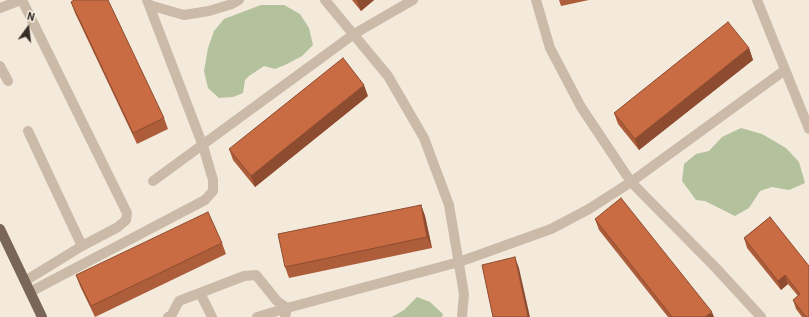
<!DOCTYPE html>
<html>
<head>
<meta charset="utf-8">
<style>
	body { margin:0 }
	#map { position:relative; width:809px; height:317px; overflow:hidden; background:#f3eadc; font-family:Barlow,sans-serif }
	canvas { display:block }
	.north { position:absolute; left:8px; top:8px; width:40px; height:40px; -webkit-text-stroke:3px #faf3e9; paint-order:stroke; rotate:15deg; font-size:11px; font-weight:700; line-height:16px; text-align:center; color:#382e28 }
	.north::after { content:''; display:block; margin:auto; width:14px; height:18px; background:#382e28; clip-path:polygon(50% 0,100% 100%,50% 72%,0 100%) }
</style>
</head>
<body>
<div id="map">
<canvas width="809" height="317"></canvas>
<div class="north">N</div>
</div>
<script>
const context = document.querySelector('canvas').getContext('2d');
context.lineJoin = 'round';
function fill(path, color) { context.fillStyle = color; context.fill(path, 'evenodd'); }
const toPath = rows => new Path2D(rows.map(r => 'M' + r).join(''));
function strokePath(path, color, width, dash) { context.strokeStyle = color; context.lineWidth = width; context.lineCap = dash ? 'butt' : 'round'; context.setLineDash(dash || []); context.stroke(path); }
fill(toPath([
	[261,5,284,5,300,14,309,28,313,45,302,56,285,65,275,69,264,66,249,76,245,80,243,93,233,97,219,98,208,88,204,71,208,48,214,31,224,19],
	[741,128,762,134,786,148,799,162,805,183,789,190,772,187,760,191,749,208,735,216,705,201,696,200,682,181,684,164,696,154,709,151,722,137],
	[417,297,430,302,443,314,442,317,392,317,404,310]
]), '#b3c29c');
strokePath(toPath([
	[22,0,127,213,126,220,118,227,82,246,25,281],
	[147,0,149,5,184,15,209,11,232,4,239,0],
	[325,0,388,76,424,138,449,205,464,294,462,317],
	[536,0,550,48,581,107,631,182,715,267,761,317],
	[757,0,809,129],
	[0,8,21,0],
	[0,66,8,81],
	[28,131,82,246],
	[153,181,354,34,413,0],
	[30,292,205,200,213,191,213,180,203,146,149,5],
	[200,293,212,317],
	[168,317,171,316,179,301,244,276,256,275,277,301,287,308],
	[257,317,287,308],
	[285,317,287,308,459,262,551,229,589,209,631,182,785,70]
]), '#cbbaa8', 10);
strokePath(toPath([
	[0,229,42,317]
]), '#7a6659', 10);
fill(toPath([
	[352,0,374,0,361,11],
	[559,0,589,0,561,6],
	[71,2,164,118,168,129,137,144,75,13],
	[749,48,753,60,639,150,618,124,614,113],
	[368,96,255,187,233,160,229,149],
	[421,205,425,216,432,248,289,278,285,267],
	[770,217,809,317,802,317,796,309,793,300,798,296,788,284,781,290,747,248,744,238],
	[595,219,714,317,668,317,599,230],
	[222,243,226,254,95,317,80,286,76,275]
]), '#ad5d3a');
fill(toPath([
	[357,0,374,0,361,11],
	[749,48,753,60,639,150,635,139],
	[364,85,368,96,255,187,251,176],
	[421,205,425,216,432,248,427,237],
	[515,257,519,268,530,317,528,317],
	[785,275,788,284,781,290,778,281],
	[712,312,714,317,705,317]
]), '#8d4c30');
const building = toPath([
	[74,0,108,0,164,118,133,133,71,2,74,0],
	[728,22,749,48,635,139,614,113,728,22],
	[343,58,364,85,251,176,229,149,343,58],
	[621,198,712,312,705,317,672,317,595,219,621,198],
	[421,205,427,237,285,267,278,234,421,205],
	[208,212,222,243,91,306,76,275,208,212],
	[770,217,809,266,809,317,806,317,793,300,800,294,785,275,778,281,744,238,770,217],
	[515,257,528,317,493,317,482,265,515,257]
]);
fill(building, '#c96c44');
strokePath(building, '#8d4c30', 1);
</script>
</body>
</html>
